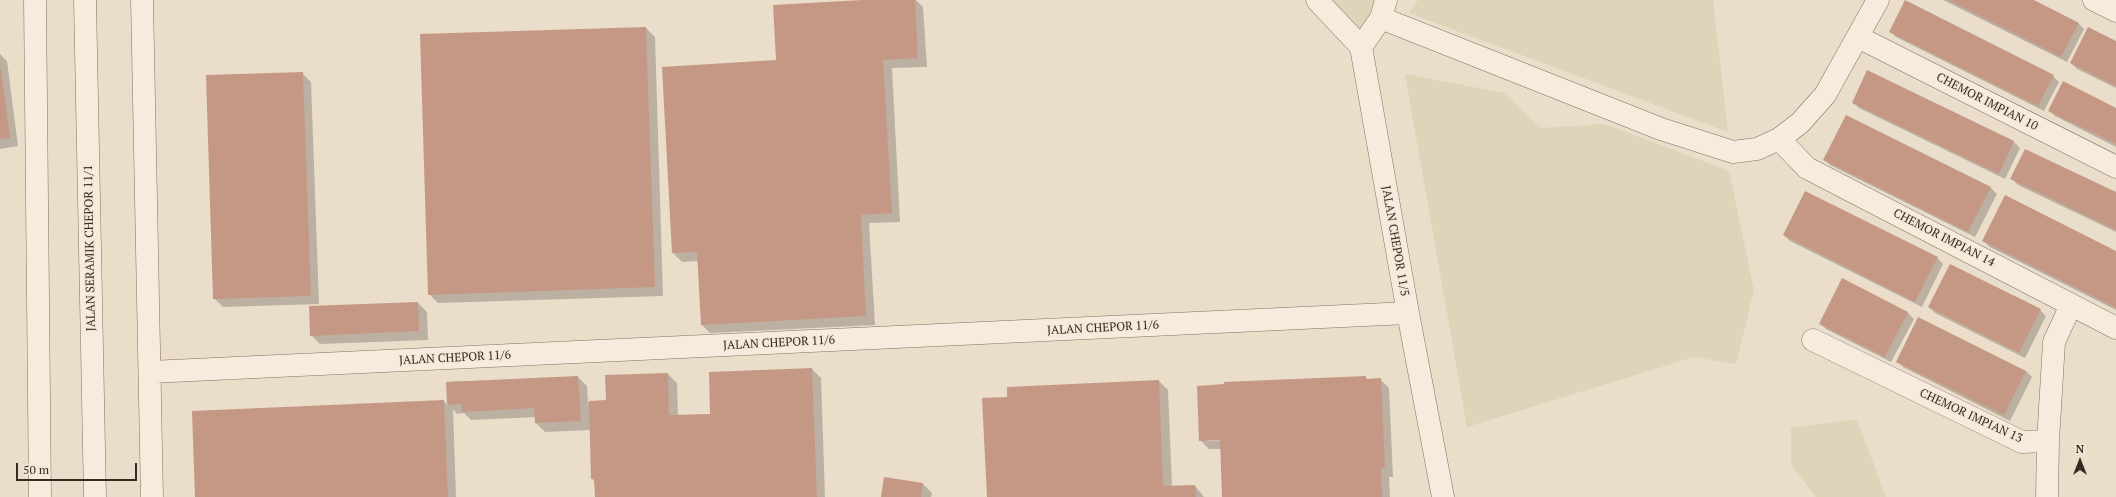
<!DOCTYPE html>
<html>
<head>
<meta charset="utf-8">
<style>
	body { margin:0 }
	#map { position:relative; width:2116px; height:497px; overflow:hidden; background:#eaddca; font-family:"PT Serif",serif }
	canvas { display:block }
	.north { position:absolute; left:2060px; top:441px; width:40px; height:40px; -webkit-text-stroke:3px #f2e8d9; paint-order:stroke; rotate:0deg; font-size:11px; font-weight:700; line-height:16px; text-align:center; color:#372a22 }
	.north::after { content:''; display:block; margin:auto; width:14px; height:18px; background:#372a22; clip-path:polygon(50% 0,100% 100%,50% 72%,0 100%) }
	.scale { position:absolute; left:16px; top:463px; width:121px; height:18px; box-sizing:border-box; border:2px solid #372a22; border-top:0; padding-left:5px; font-size:12px; line-height:14px; white-space:nowrap; color:#372a22; -webkit-text-stroke:3px #f2e8d9; paint-order:stroke }
</style>
</head>
<body>
<div id="map">
<canvas width="2116" height="497"></canvas>
<div class="north">N</div>
<div class="scale">50 m</div>
</div>
<script>
const context = document.querySelector('canvas').getContext('2d');
context.lineJoin = 'round';
function fill(path, color) { context.fillStyle = color; context.fill(path, 'evenodd'); }
const toPath = rows => new Path2D(rows.map(r => 'M' + r).join(''));
function strokePath(path, color, width, dash) { context.strokeStyle = color; context.lineWidth = width; context.lineCap = dash ? 'butt' : 'round'; context.setLineDash(dash || []); context.stroke(path); }
function drawText(font, color, halo, rows, align = 'center') {
  context.font = font + ' "PT Serif",serif'; context.lineWidth = 3; context.setLineDash([]); context.textBaseline = 'middle'; context.strokeStyle = halo; context.fillStyle = color; for (const [text, x, y, turn = 0] of rows) {
    context.save(); context.translate(x, y); context.rotate((+turn || 0) * Math.PI / 180); context.textAlign = isNaN(turn) ? turn : align; if (halo) context.strokeText(text, 0, 0); context.fillText(text, 0, 0); context.restore();
  }
}
fill(toPath([
	[1319,0,1378,0,1370,50],
	[1418,0,1713,0,1728,132,1409,13],
	[1405,74,1504,93,1541,128,1605,124,1729,171,1754,290,1736,364,1694,357,1467,427],
	[1857,419,1886,497,1816,497,1791,465,1791,428]
]), '#dfd4b9');
fill(toPath([
	[881,0,916,0,923,7,927,67,892,68,900,222,869,223,875,325,710,333,702,325,698,261,682,262,673,253],
	[1943,0,2031,0,2078,23,2084,29,2067,62],
	[646,28,655,37,663,296,438,303,429,294],
	[1890,31,2053,76,2059,82,2044,111,1896,37],
	[2116,42,2116,88,2077,69,2071,63],
	[0,54,7,61,18,146,0,149],
	[1868,72,2014,142,2020,148,2005,179,1859,108,1853,102],
	[302,73,311,82,319,304,223,307,214,298],
	[2116,109,2116,147,2055,116,2049,110],
	[1846,116,1991,188,1997,194,1975,237,1830,165,1824,159],
	[2012,179,2116,193,2116,232,2018,185],
	[1784,235,1937,258,1943,264,1922,307,1790,241],
	[1984,241,2116,252,2116,310,1990,247],
	[1842,280,1908,313,1914,319,1891,362,1826,329,1820,323],
	[418,303,427,312,428,340,320,344,311,335],
	[1929,307,2040,310,2046,316,2025,358,1935,313],
	[1897,361,2026,371,2032,377,2010,421,1903,367],
	[812,369,821,378,825,497,596,497,595,482,592,479,591,430,545,432,536,423,536,417,471,420,464,413,457,414,453,409,456,497,196,497,444,401,448,406,447,382,578,377,587,386,588,402,607,401,668,374,677,383,678,416,711,415],
	[1365,377,1368,380,1380,379,1389,388,1393,477,1389,477,1390,497,1223,497,1221,449,1209,449,1200,440],
	[1225,438,1225,440,1207,441,1207,439],
	[1159,381,1168,390,1172,487,1195,486,1204,497,988,497,1009,398],
	[923,484,932,493,931,497,882,497]
]), '#0003');
fill(toPath([
	[862,0,915,0,918,58,883,60,892,213,861,215,866,316,701,325,697,252,672,253,662,67,776,60,773,5],
	[1905,0,2054,75,2038,106,1889,32],
	[1948,0,2034,0,2079,23,2061,57],
	[646,27,655,287,428,295,420,34],
	[2088,27,2116,41,2116,86,2070,63],
	[1,69,10,138,0,139,0,70],
	[1867,70,2014,141,1999,174,1852,103],
	[303,72,311,296,213,299,206,75],
	[2063,81,2116,108,2116,144,2048,111],
	[1846,115,1991,187,1968,232,1823,160],
	[2025,149,2116,192,2116,230,2010,179],
	[1805,191,1938,257,1915,302,1783,235],
	[2005,195,2116,251,2116,308,1982,241],
	[1950,264,2041,309,2019,353,1928,307],
	[1842,278,1908,312,1885,357,1819,324],
	[418,302,419,331,310,336,309,306],
	[1918,317,2026,371,2004,415,1896,362],
	[812,368,817,497,595,497,594,479,591,479,589,401,606,400,605,375,668,373,669,415,710,414,709,372],
	[578,376,581,421,535,423,534,408,462,412,461,404,447,405,446,382],
	[1366,376,1366,379,1381,378,1385,468,1381,468,1382,497,1222,497,1220,440,1199,441,1197,386,1224,384,1224,382],
	[1159,380,1163,486,1195,485,1196,497,987,497,982,398,1007,397,1007,387],
	[444,400,448,497,195,497,192,411],
	[884,477,923,483,921,497,881,497]
]), '#c49885');
const minor = toPath([
	[35,0,40,497],
	[85,0,95,497],
	[142,0,152,497],
	[1317,0,1361,47,1408,313,1443,497],
	[2094,0,2116,11],
	[1381,18,1661,129,1733,152,1757,149,1779,139,1800,123,1825,95,1878,0],
	[1858,37,2116,167],
	[1361,47,1381,18,1386,0],
	[1779,139,1807,168,2116,328],
	[1813,340,2022,442,2048,441,2054,342,2071,305],
	[150,372,1408,313],
	[2047,497,2048,441]
]);
strokePath(minor, '#857060', 23);
strokePath(minor, '#f6ebdd', 22);
drawText('12px', '#372a22', '#f2e8d9', [
	["CHEMOR IMPIAN 10",1987,102,27],
	["CHEMOR IMPIAN 14",1944,238,27],
	["JALAN CHEPOR 11/5",1395,241,80],
	["JALAN SERAMIK CHEPOR 11/1",90,248,-91],
	["JALAN CHEPOR 11/6",1103,328,-3],
	["JALAN CHEPOR 11/6",779,343,-3],
	["JALAN CHEPOR 11/6",455,358,-3],
	["CHEMOR IMPIAN 13",1971,416,25]
]);
</script>
</body>
</html>
